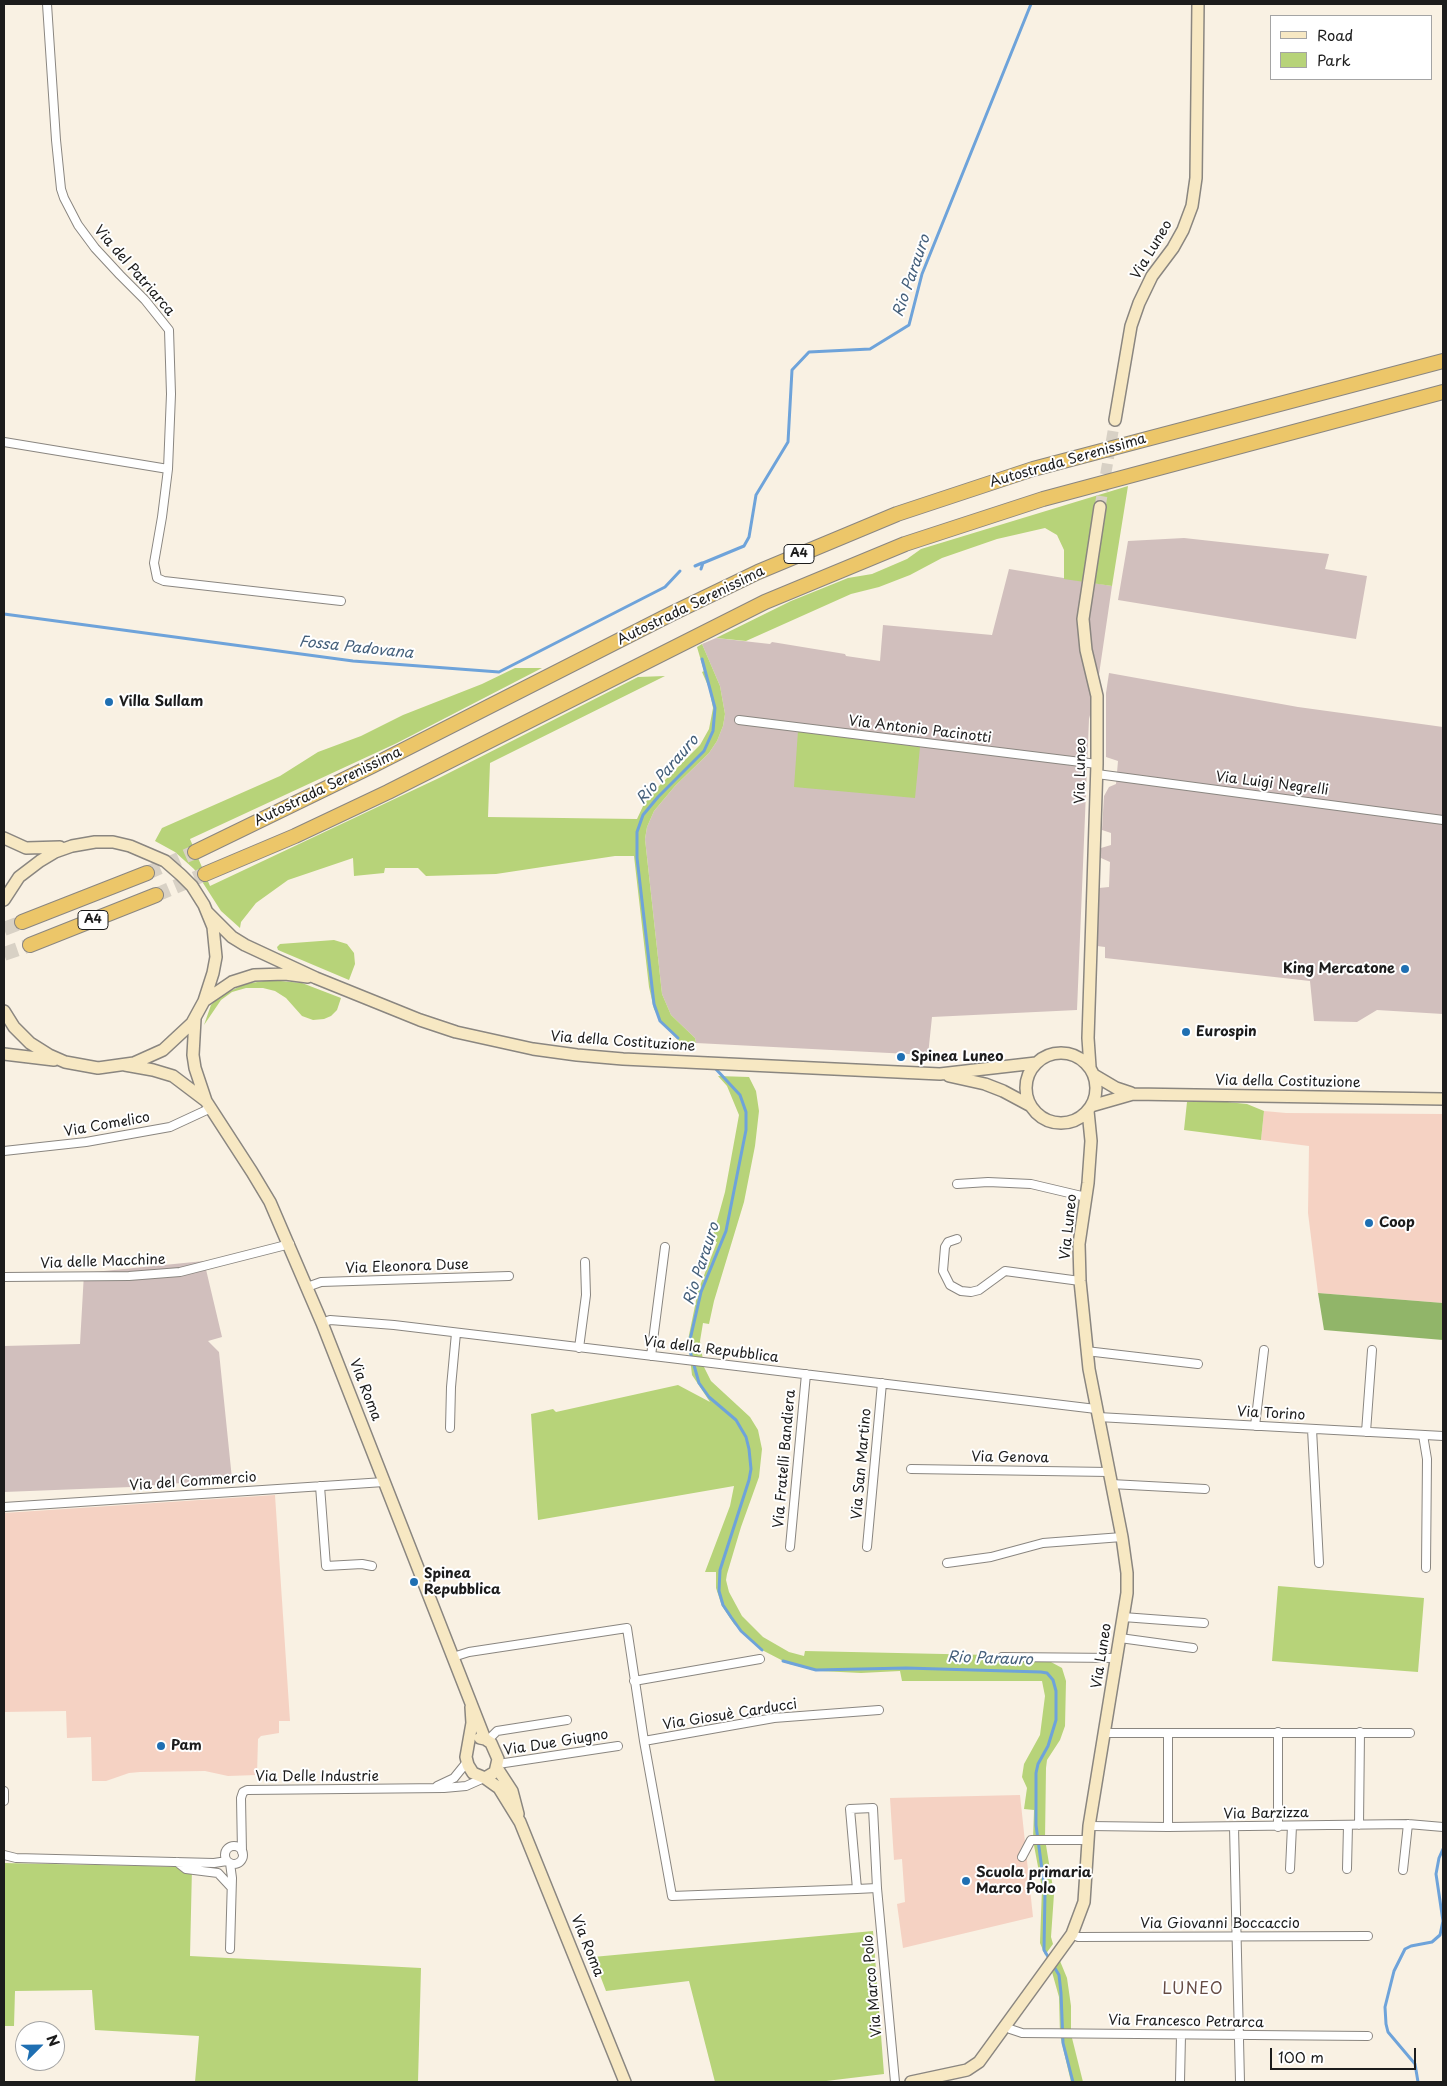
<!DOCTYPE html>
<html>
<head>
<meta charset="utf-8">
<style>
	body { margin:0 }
	#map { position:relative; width:1447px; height:2086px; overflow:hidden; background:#f9f1e3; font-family:"Playpen Sans",sans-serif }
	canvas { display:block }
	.frame { position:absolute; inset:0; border:5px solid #1c1c1c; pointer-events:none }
	.legend { position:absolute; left:1270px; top:15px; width:162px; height:65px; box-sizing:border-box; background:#fff; border:1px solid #a4a4a4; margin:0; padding:6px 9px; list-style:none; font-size:15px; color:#1c1c1c }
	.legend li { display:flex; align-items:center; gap:10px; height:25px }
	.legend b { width:25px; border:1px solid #a4a4a4 }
	.north { position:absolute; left:15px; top:2021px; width:50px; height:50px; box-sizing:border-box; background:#fff; border:1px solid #a4a4a4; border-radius:50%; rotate:67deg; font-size:14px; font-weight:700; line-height:20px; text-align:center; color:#1c1c1c }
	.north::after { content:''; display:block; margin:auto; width:18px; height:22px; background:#1f6fb2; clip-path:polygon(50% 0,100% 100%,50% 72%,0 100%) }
	.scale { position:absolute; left:1270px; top:2048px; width:146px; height:22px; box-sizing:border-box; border:2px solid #1c1c1c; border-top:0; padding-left:6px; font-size:15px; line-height:18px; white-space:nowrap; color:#1c1c1c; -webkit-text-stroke:4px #fff; paint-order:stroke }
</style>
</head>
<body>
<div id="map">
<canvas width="1447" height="2086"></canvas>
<div class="frame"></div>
<ul class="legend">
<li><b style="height:6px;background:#f7e8c3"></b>Road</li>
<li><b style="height:14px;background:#b7d379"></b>Park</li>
</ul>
<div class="north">N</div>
<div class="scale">100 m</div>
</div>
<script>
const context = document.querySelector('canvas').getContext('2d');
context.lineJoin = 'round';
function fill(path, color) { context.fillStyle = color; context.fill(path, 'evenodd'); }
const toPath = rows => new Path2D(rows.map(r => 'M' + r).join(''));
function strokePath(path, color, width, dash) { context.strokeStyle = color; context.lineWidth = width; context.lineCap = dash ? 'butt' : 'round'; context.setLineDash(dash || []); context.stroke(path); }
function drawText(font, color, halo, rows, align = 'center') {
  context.font = font + ' "Playpen Sans",sans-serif'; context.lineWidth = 4; context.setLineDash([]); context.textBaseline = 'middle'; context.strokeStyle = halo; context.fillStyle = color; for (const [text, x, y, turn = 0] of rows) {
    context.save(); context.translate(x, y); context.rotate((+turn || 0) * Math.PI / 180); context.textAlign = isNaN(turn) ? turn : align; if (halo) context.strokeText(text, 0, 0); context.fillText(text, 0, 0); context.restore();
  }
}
fill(toPath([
	[1264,1111,1286,1113,1443,1114,1443,1303,1318,1293,1308,1213,1309,1146,1261,1140],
	[275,1495,290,1721,279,1721,279,1733,261,1736,258,1739,257,1775,228,1776,205,1771,140,1772,129,1773,106,1781,92,1781,91,1737,67,1738,66,1711,4,1712,4,1513],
	[1020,1795,1033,1917,903,1948,897,1904,905,1902,902,1859,894,1860,890,1798]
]), '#f5d2c3');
fill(toPath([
	[1184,538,1329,554,1325,569,1367,576,1356,639,1118,600,1128,541],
	[1009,569,1112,586,1097,688,1089,719,1077,1010,932,1017,928,1055,696,1043,695,1038,671,1015,662,994,645,839,647,827,654,811,675,786,709,753,717,741,723,726,725,714,720,686,702,644,716,638,770,644,772,642,845,654,846,656,880,661,883,625,992,635],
	[1109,673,1298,707,1443,727,1443,1014,1377,1010,1357,1022,1314,1021,1310,981,1105,958,1105,947,1097,946,1099,888,1109,887,1110,862,1101,858,1101,848,1111,845,1111,833,1102,830,1104,796,1109,787,1116,784,1118,761,1106,757,1106,693],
	[204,1261,222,1337,208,1341,219,1352,232,1479,131,1487,4,1492,4,1346,80,1344,84,1273]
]), '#d1bfbd');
fill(toPath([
	[1128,486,1112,586,1064,579,1064,550,1057,535,1045,528,997,539,942,558,910,575,879,587,851,594,746,641,716,638,791,601,848,578,872,574,907,559,921,549],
	[702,644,720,686,725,714,723,726,717,741,709,753,675,786,654,811,647,827,645,839,662,994,671,1015,695,1038,696,1043,681,1042,676,1038,661,1022,654,1009,649,987,634,856,615,856,496,874,426,876,418,868,385,868,384,873,354,876,353,858,288,880,256,903,241,922,240,928,221,911,194,869,175,852,155,841,162,828,280,776,318,752,361,736,403,715,482,684,515,668,542,668,397,743,190,839,210,886,439,778,638,677,665,676,490,763,488,817,637,819,644,804,659,786,700,745,709,729,713,708,709,688,702,672,704,671,697,647],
	[798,731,920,747,915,798,794,787],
	[334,940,347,944,354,953,355,964,349,980,278,950,277,947,280,944],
	[270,980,302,983,341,998,337,1010,331,1016,324,1019,313,1020,302,1016,286,998,275,991,263,988,246,988,232,992,221,1000,204,1025,211,1005,220,996,245,984],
	[718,1076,749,1077,756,1091,759,1111,755,1146,744,1202,714,1301,709,1324,703,1323,700,1341,704,1367,711,1381,750,1417,758,1430,762,1449,759,1477,741,1527,727,1574,726,1580,729,1592,742,1616,763,1637,789,1652,804,1656,805,1651,990,1655,991,1659,1051,1662,1062,1668,1066,1681,1065,1726,1060,1740,1047,1760,1046,1768,1045,1839,1054,1894,1051,1937,1053,1944,1045,1955,1040,1943,1042,1888,1033,1840,1034,1810,1024,1809,1027,1788,1022,1777,1024,1764,1040,1735,1045,1696,1042,1681,902,1681,900,1671,861,1673,820,1671,789,1664,762,1650,734,1624,722,1606,716,1588,716,1572,705,1572,730,1506,734,1486,538,1520,531,1414,553,1409,556,1412,678,1385,710,1402,692,1375,688,1340,698,1291,717,1242,708,1242,714,1232,725,1192,739,1115,727,1086],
	[1217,1101,1247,1104,1264,1111,1261,1140,1184,1130,1187,1102],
	[1278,1586,1424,1598,1418,1672,1272,1661],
	[4,1863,192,1867,190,1956,421,1968,418,2082,195,2082,199,2036,95,2030,92,1990,15,1991,14,2026,4,2026],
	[873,1931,884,2074,818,2082,715,2082,689,1981,606,1991,593,1957],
	[1060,1961,1067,1978,1071,2006,1071,2034,1083,2082,1071,2082,1060,2035,1059,1997,1052,1972]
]), '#b7d379');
fill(toPath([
	[1318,1293,1443,1303,1443,1340,1324,1330]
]), '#91b569');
strokePath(toPath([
	[695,566,702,563],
	[701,569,703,563,744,546,749,537,756,495,788,442,792,370,809,352,870,349,909,325,922,274,1031,4],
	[4,614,353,661,499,672,665,587,680,571],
	[678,1038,660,1021,654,1004,637,858,637,832,643,815,658,797,704,751,713,731,715,708,702,659],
	[714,1067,740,1095,746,1112,746,1130,726,1231,701,1292,690,1340,690,1351,699,1383,709,1397,736,1420,746,1437,749,1449,751,1469,749,1480,720,1570,719,1591,723,1605,731,1617,741,1631,762,1650],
	[783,1661,816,1670,906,1668,1041,1672,1047,1673,1053,1680,1056,1691,1056,1720,1048,1746,1038,1764,1036,1773,1036,1825,1045,1892,1044,1950,1059,1975,1061,1993,1063,2043,1073,2082],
	[1418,2082,1415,2064,1388,2032,1386,2024,1385,2007,1394,1971,1405,1949,1411,1946,1432,1942,1440,1935,1443,1921,1436,1874,1439,1858,1443,1849]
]), '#6ea3da', 3);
strokePath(toPath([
	[1100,507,1115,420]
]), '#d8d1c5', 11, [11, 5.5]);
strokePath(toPath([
	[147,873,195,852],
	[156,895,205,874],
	[4,929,22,922],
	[4,954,30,945]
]), '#d8d1c5', 14, [14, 7]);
const street = toPath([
	[47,4,56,140,61,189,64,198,78,225,95,248,120,275,145,300,169,330,171,394,168,469,162,517,154,563,157,578,164,581,341,601],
	[4,442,168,469],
	[739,720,1097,764],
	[1097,774,1443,820],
	[4,1151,86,1142,170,1127,211,1108],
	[957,1184,988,1182,1031,1184,1086,1197],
	[957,1239,948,1242,945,1247,943,1271,950,1285,961,1291,971,1292,979,1290,1005,1271,1080,1281],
	[4,1277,129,1276,180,1272,290,1244],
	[307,1287,321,1282,509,1276],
	[322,1323,330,1320,394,1325,1096,1409],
	[579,1348,586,1295,585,1262],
	[1086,1351,1198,1364],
	[651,1356,665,1247],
	[1098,1417,1443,1436],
	[1255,1426,1264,1350],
	[450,1428,451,1387,456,1333],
	[1312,1429,1319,1563],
	[1366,1432,1372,1350],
	[1423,1435,1427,1459,1426,1568],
	[911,1469,1109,1472],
	[1111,1484,1205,1489],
	[320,1486,326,1566,362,1564,372,1566],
	[4,1507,384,1482],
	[790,1547,806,1374],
	[867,1547,882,1383],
	[947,1563,991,1557,1043,1543,1122,1537],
	[1123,1617,1204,1623],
	[1120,1638,1193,1648],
	[453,1657,469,1652,627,1628,644,1741,672,1896,857,1889,850,1809,873,1808,877,1888,895,2082],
	[1002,1657,1117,1658],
	[634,1681,760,1659],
	[1278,1732,1278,1827],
	[1104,1733,1410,1733],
	[488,1740,497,1731,567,1720],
	[644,1741,774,1718,879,1710],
	[498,1764,618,1746],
	[437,1786,454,1778,467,1762],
	[4,1791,4,1801],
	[1359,1825,1360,1732],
	[1089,1826,1168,1827,1408,1824,1443,1827],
	[1168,1827,1168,1734],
	[1234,1827,1240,2082],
	'225 1855a9 9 0 1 1 18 0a9 9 0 1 1-18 0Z',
	[242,1852,241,1798,243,1792,247,1790,444,1788,466,1786,484,1778],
	[4,1855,16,1858,214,1863,227,1861],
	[1022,1857,1031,1840,1088,1840],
	[177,1862,186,1869,218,1873,231,1887],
	[1290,1869,1292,1826],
	[1347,1869,1348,1825],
	[1403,1870,1408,1824],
	[857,1889,877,1888],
	[1072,1934,1078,1937,1368,1936],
	[230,1949,232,1878,230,1863],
	[1005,2025,1010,2029,1022,2033,1368,2036],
	[1180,2082,1181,2035]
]);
const secondary = toPath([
	[1115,420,1131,326,1139,303,1152,276,1173,248,1183,230,1192,206,1196,178,1198,4],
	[4,838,26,848,60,847],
	[4,900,19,877,40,861,55,852,72,846,95,842,113,842,130,846,165,861,181,875,192,886,204,905,213,927,216,957,213,973,204,1001,192,1023,163,1050,134,1063,98,1068,65,1062,49,1055,30,1043,14,1027,4,1011],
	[207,912,232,937,245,945,316,978,420,1020,456,1032,533,1049,577,1055,623,1059,940,1074,1036,1063],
	[204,1001,232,982,254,975,285,974,308,977],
	[195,1019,193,1055,195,1068,206,1101],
	'1026 1088a35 35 0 1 1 70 0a35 35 0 1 1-70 0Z',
	[4,1054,54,1060],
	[125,1065,153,1070,173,1076,206,1101,252,1172,270,1202,322,1323,485,1739],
	[1090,1067,1088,1038,1097,764,1097,696,1086,650,1083,619,1100,507],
	[1094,1075,1116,1088,1131,1093],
	[949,1076,985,1084,1003,1091,1031,1106],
	[1091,1106,1133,1094,1443,1099],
	[471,1707,472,1723,466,1757,468,1765,473,1773,485,1778,499,1788,520,1822,625,2082],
	[480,1738,485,1739,491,1743,498,1759,495,1772,485,1778],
	[497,1768,512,1791,518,1814],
	[911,2082,967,2070,979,2062,1072,1934,1084,1902,1089,1826,1127,1593,1127,1573,1122,1537,1089,1369,1080,1281,1079,1244,1088,1183,1091,1141,1088,1111]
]);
const highway = toPath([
	[195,852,372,766,673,613,758,572,897,514,1033,469,1443,361],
	[205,874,295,836,388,792,765,602,905,544,1043,499,1443,392],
	[22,922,147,873],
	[30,945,156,895]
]);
strokePath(street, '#8a8680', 10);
strokePath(secondary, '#8a8680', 14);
strokePath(highway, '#8a8680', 16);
strokePath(street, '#fff', 8);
strokePath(secondary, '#f7e8c3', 11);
strokePath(highway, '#ecc669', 14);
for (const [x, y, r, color] of [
	[109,702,5,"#1f6fb2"],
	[1405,969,5,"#1f6fb2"],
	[1186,1032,5,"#1f6fb2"],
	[901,1057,5,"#1f6fb2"],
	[1369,1223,5,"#1f6fb2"],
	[414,1582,5,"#1f6fb2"],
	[161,1746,5,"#1f6fb2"],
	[966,1881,5,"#1f6fb2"]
]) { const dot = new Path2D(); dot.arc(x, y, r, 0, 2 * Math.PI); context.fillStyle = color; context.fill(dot); strokePath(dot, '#fff', 2); }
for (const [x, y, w] of [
	[799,554,30],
	[93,920,30]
]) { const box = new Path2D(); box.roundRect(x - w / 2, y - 9.5, w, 19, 4); context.fillStyle = '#fff'; context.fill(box); strokePath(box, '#1c1c1c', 1); }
drawText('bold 12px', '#1c1c1c', null, [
	["A4",799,554],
	["A4",93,920]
]);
drawText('14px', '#1c1c1c', '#fff', [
	["Via Luneo",1152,250,-59],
	["Via del Patriarca",134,271,49],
	["Autostrada Serenissima",1068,461,-16],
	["Autostrada Serenissima",691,606,-26],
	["Via Antonio Pacinotti",920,730,7],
	["Via Luneo",1081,771,-89],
	["Via Luigi Negrelli",1272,784,7],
	["Autostrada Serenissima",328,787,-26],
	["Via della Costituzione",623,1042,4],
	["Via della Costituzione",1288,1082,1],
	["Via Comelico",107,1125,-10],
	["Via Luneo",1069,1227,-84],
	["Via delle Macchine",103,1262,-2],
	["Via Eleonora Duse",407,1267,-2],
	["Via della Repubblica",711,1350,7],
	["Via Roma",365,1390,69],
	["Via Torino",1271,1414,3],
	["Via Genova",1010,1458,1],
	["Via Fratelli Bandiera",785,1459,-85],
	["Via San Martino",862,1464,-85],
	["Via del Commercio",193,1482,-4],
	["Via Luneo",1102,1656,-81],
	["Via Giosuè Carducci",730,1715,-9],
	["Via Due Giugno",556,1743,-9],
	["Via Delle Industrie",317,1777],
	["Via Barzizza",1266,1814,-1],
	["Via Giovanni Boccaccio",1220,1924],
	["Via Roma",587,1946,68],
	["Via Marco Polo",873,1986,-95],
	["Via Francesco Petrarca",1186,2022,1]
]);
drawText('bold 14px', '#1c1c1c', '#fff', [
	["Villa Sullam",119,702],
	["King Mercatone",1395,969,"right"],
	["Eurospin",1196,1032],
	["Spinea Luneo",911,1057],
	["Coop",1379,1223],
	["Spinea",424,1574],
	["Repubblica",424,1590],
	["Pam",171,1746],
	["Scuola primaria",976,1873],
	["Marco Polo",976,1889]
], 'left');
drawText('italic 15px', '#45607b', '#fff', [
	["Rio Parauro",912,276,-71],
	["Fossa Padovana",356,648,6],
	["Rio Parauro",668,770,-49],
	["Rio Parauro",702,1264,-72],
	["Rio Parauro",990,1659,2]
]);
context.letterSpacing = '1px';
drawText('16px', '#664c45', '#fff', [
	["LUNEO",1193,1990]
]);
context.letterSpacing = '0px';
</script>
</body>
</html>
